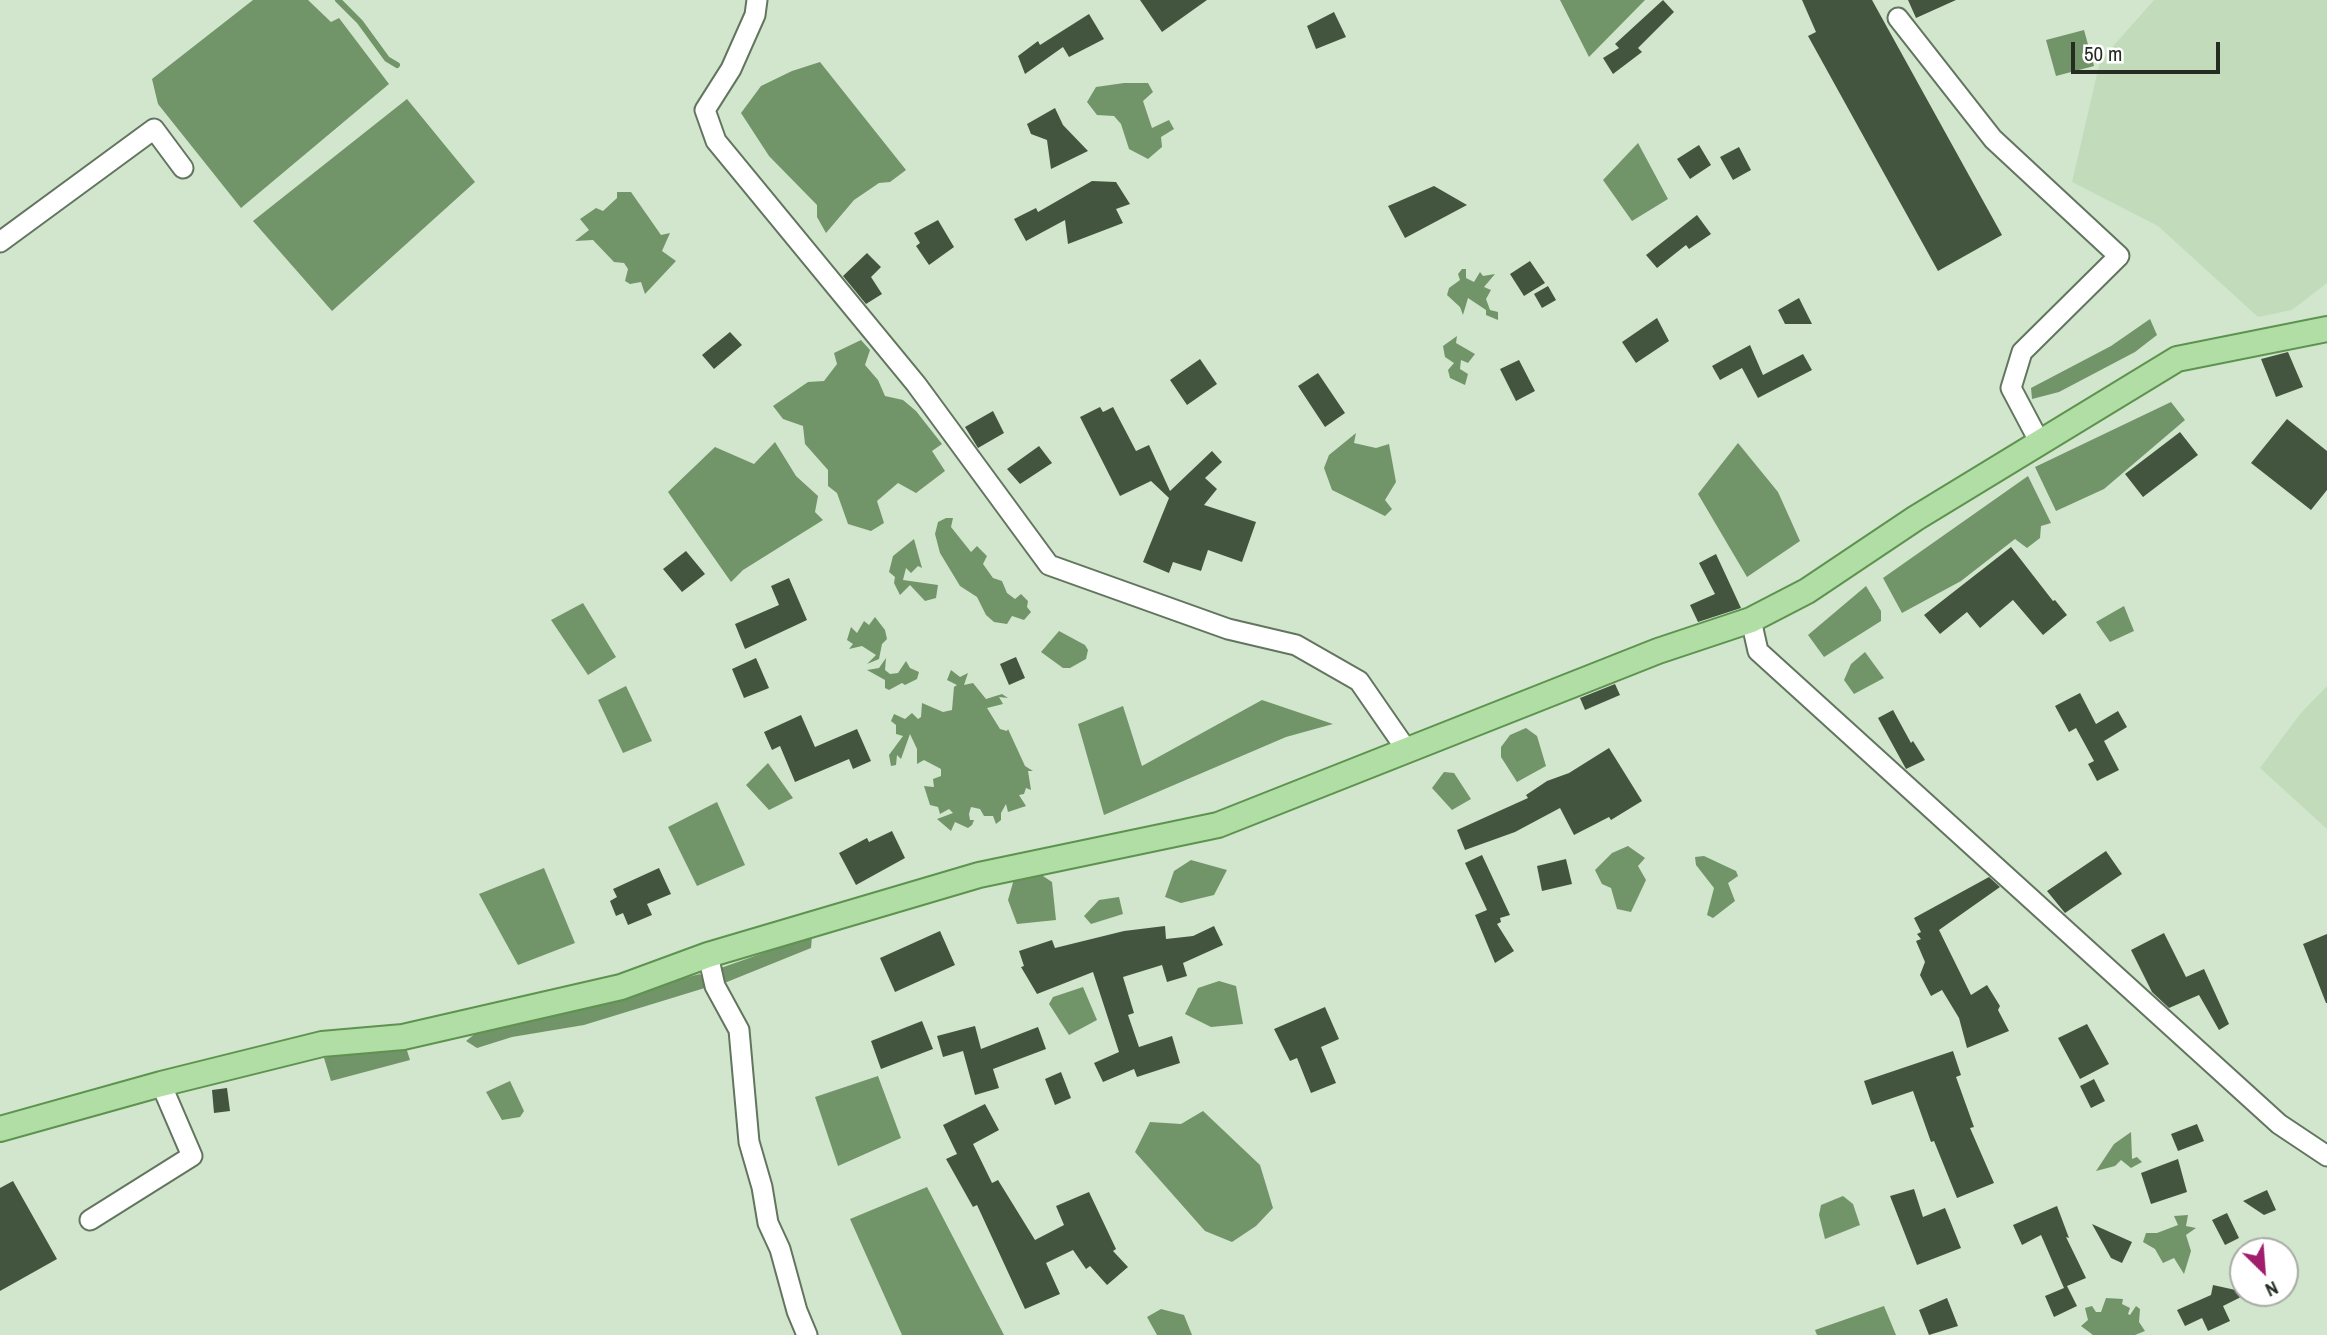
<!DOCTYPE html>
<html>
<head>
<meta charset="utf-8">
<style>
	body { margin:0 }
	#map { position:relative; width:2327px; height:1335px; overflow:hidden; background:#d1e6cc; font-family:"Archivo Narrow",sans-serif }
	canvas { display:block }
	.north { position:absolute; left:2229px; top:1237px; width:70px; height:70px; box-sizing:border-box; background:#fff; border:2px solid #a8aba7; border-radius:50%; rotate:155deg; font-size:19px; font-weight:700; line-height:28px; text-align:center; color:#252d23 }
	.north::after { content:''; display:block; margin:auto; width:24px; height:32px; background:#a11e6d; clip-path:polygon(50% 0,100% 100%,50% 72%,0 100%) }
	.scale { position:absolute; left:2071px; top:42px; width:149px; height:32px; box-sizing:border-box; border:4px solid #252d23; border-top:0; padding-left:9px; font-size:21px; line-height:24px; white-space:nowrap; color:#252d23; -webkit-text-stroke:5px #fff; paint-order:stroke }
</style>
</head>
<body>
<div id="map">
<canvas width="2327" height="1335"></canvas>
<div class="north">N</div>
<div class="scale">50 m</div>
</div>
<script>
const context = document.querySelector('canvas').getContext('2d');
context.lineJoin = 'round';
function fill(path, color) { context.fillStyle = color; context.fill(path, 'evenodd'); }
const toPath = rows => new Path2D(rows.map(r => 'M' + r).join(''));
function strokePath(path, color, width, dash) { context.strokeStyle = color; context.lineWidth = width; context.lineCap = dash ? 'butt' : 'round'; context.setLineDash(dash || []); context.stroke(path); }
fill(toPath([
	[2154,0,2327,0,2327,283,2292,310,2258,317,2158,226,2072,182,2100,61],
	[2327,686,2327,829,2260,768,2300,714]
]), '#c2dcbb');
fill(toPath([
	[253,0,308,0,331,22,339,18,389,84,241,208,158,104,152,79],
	[1560,0,1645,0,1589,57],
	[2084,30,2094,66,2056,76,2046,40],
	[820,62,906,170,890,182,879,183,854,200,826,233,817,217,817,205,769,156,741,113,761,86,792,71],
	[1124,83,1148,83,1153,92,1143,101,1152,128,1169,120,1174,129,1161,137,1162,147,1148,159,1129,149,1121,124,1114,116,1097,115,1087,102,1096,87],
	[407,99,475,182,332,311,253,221],
	[1638,143,1668,199,1632,221,1603,180],
	[617,192,631,192,661,235,670,233,662,251,676,261,645,294,641,282,630,284,625,281,628,269,624,263,614,262,593,240,575,241,589,230,580,219,596,208,603,211,617,198],
	[1462,269,1466,269,1466,278,1474,282,1480,272,1483,276,1495,274,1484,287,1491,290,1486,299,1490,310,1498,312,1498,320,1486,315,1486,310,1468,298,1463,315,1460,307,1447,295,1449,288,1460,280,1458,274],
	[2150,319,2157,335,2135,352,2059,392,2032,399,2031,388,2111,346],
	[1457,336,1456,343,1475,354,1468,363,1461,360,1460,369,1468,374,1465,385,1450,378,1448,370,1454,363,1445,357,1443,346],
	[861,340,870,350,865,365,878,380,885,396,903,400,916,411,942,444,932,451,945,471,916,493,898,483,877,501,884,523,871,531,848,524,837,493,828,486,828,470,805,444,803,426,783,419,773,406,808,382,824,381,837,364,834,353],
	[2171,402,2185,420,2104,489,2056,511,2035,467],
	[1356,433,1354,443,1376,448,1389,444,1396,482,1385,500,1392,509,1385,516,1332,490,1324,468,1329,455],
	[775,442,796,476,818,496,815,512,823,520,743,570,731,582,668,492,715,447,754,464],
	[1738,443,1778,492,1800,541,1747,577,1698,494],
	[2028,476,2051,523,2041,526,2040,538,2027,548,2015,539,1961,581,1902,613,1883,578],
	[946,518,953,518,951,527,971,552,977,546,987,556,983,564,993,578,1002,581,1007,593,1015,599,1021,594,1028,601,1027,607,1031,612,1024,620,1012,616,1007,624,994,622,986,615,977,597,960,586,940,553,935,534,938,522],
	[914,539,922,568,918,566,911,573,906,568,903,580,938,585,936,598,925,601,910,585,900,595,894,583,895,577,889,572,893,556],
	[1866,586,1881,611,1881,621,1824,657,1808,635],
	[583,603,616,657,588,675,551,620],
	[2124,606,2134,631,2110,642,2096,622],
	[875,617,885,630,887,639,882,644,879,659,867,664,876,655,862,646,849,649,853,644,847,640,851,627,857,633,864,621,869,625],
	[1059,631,1085,645,1088,650,1086,659,1070,668,1063,668,1041,652],
	[1865,652,1884,678,1854,694,1844,680,1851,664],
	[886,658,885,670,890,674,898,673,906,661,910,668,919,672,917,679,905,685,902,683,889,690,885,688,885,680,867,670,879,668],
	[951,670,960,677,968,673,964,685,973,683,986,699,1002,694,1008,698,999,697,1003,704,987,708,1000,729,1007,731,1008,729,1025,766,1033,771,1028,771,1031,790,1026,788,1024,794,1019,795,1026,806,1008,812,1006,804,1001,813,1001,820,996,824,993,816,984,816,980,809,971,807,969,814,970,820,974,820,972,825,968,828,955,822,951,831,937,819,953,813,949,809,940,814,938,807,930,805,924,786,934,787,933,779,941,776,941,769,924,760,917,764,917,749,910,734,901,759,897,755,896,765,891,766,889,755,903,736,896,734,896,725,891,721,894,714,905,719,912,713,918,719,921,717,922,703,943,712,952,710,954,687,957,685,947,680],
	[626,686,652,741,623,753,598,700],
	[1262,700,1333,724,1286,737,1104,815,1078,724,1123,706,1142,766],
	[1526,728,1537,736,1546,766,1517,782,1501,757,1501,747,1510,735],
	[768,763,793,798,769,810,746,785],
	[1444,772,1454,773,1471,799,1452,810,1432,788],
	[717,802,745,865,697,886,668,827],
	[1628,846,1645,858,1638,866,1646,880,1631,912,1617,909,1611,888,1602,884,1595,870,1612,853],
	[1704,856,1736,871,1738,876,1728,883,1735,901,1713,918,1707,915,1714,888,1696,865,1695,857],
	[1191,860,1227,870,1214,895,1181,903,1165,897,1174,871],
	[544,868,575,943,518,965,479,894],
	[1037,872,1052,882,1056,920,1017,924,1008,900,1014,879],
	[1119,897,1123,914,1091,924,1084,916,1099,900],
	[812,936,811,948,717,986,712,971],
	[700,974,708,987,584,1025,512,1037,477,1048,466,1041,482,1028],
	[1219,981,1236,986,1243,1024,1211,1027,1185,1014,1198,988],
	[1083,987,1097,1020,1069,1035,1049,1004,1053,997],
	[403,1038,410,1060,331,1081,324,1058],
	[878,1076,901,1138,838,1166,815,1097],
	[510,1081,524,1111,520,1117,502,1120,486,1092],
	[1203,1111,1260,1165,1273,1208,1256,1226,1232,1242,1205,1231,1135,1152,1150,1122,1181,1124],
	[2131,1132,2132,1159,2137,1157,2142,1162,2131,1168,2121,1160,2115,1166,2096,1171,2114,1144],
	[927,1187,1004,1335,902,1335,850,1219],
	[1843,1196,1853,1204,1860,1225,1825,1239,1819,1215,1821,1205],
	[2188,1215,2186,1226,2196,1228,2186,1235,2191,1251,2184,1274,2174,1258,2163,1263,2155,1249,2143,1242,2146,1233,2157,1233,2178,1225,2174,1216],
	[2106,1298,2123,1299,2122,1304,2130,1308,2128,1314,2130,1315,2136,1306,2140,1309,2139,1322,2145,1331,2135,1335,2093,1335,2081,1326,2088,1320,2085,1308,2092,1306,2096,1312,2101,1312],
	[1884,1306,1896,1335,1817,1335,1815,1330],
	[1161,1309,1184,1315,1192,1335,1157,1335,1147,1317]
]), '#719568');
strokePath(toPath([
	[338,0,360,22,387,59,397,65]
]), '#719568', 6);
fill(toPath([
	[1140,0,1207,0,1162,32],
	[1663,0,1674,12,1638,48,1642,52,1613,74,1603,58,1619,48,1615,44],
	[1802,0,1872,0,2002,235,1938,271,1808,36,1816,32],
	[1908,0,1956,0,1916,18],
	[1334,12,1346,37,1316,49,1307,26],
	[1089,14,1104,39,1069,57,1063,47,1025,74,1018,56,1038,41,1040,45],
	[1055,108,1063,125,1088,151,1051,169,1047,140,1031,134,1027,124],
	[1699,145,1711,165,1690,179,1677,159],
	[1739,147,1751,170,1733,180,1720,157],
	[1092,181,1116,182,1130,204,1116,209,1123,223,1068,244,1065,220,1026,241,1014,219,1036,208,1038,212],
	[1434,186,1467,205,1405,238,1388,206],
	[1697,215,1711,234,1689,249,1686,245,1657,268,1646,255],
	[938,220,954,247,929,265,916,246,920,243,914,233],
	[867,253,881,267,871,277,882,294,866,304,843,276],
	[1530,261,1545,283,1524,296,1510,274],
	[1548,286,1556,300,1542,308,1534,294],
	[1799,298,1812,324,1785,324,1778,310],
	[1657,318,1669,341,1636,363,1622,342],
	[730,332,742,345,714,369,702,355],
	[1750,345,1763,375,1803,354,1812,370,1758,398,1742,368,1720,380,1712,366],
	[2288,352,2303,387,2276,397,2261,359],
	[1200,359,1217,384,1187,405,1170,380],
	[1519,360,1535,391,1516,401,1500,369],
	[1318,373,1345,413,1325,427,1298,386],
	[1100,407,1103,412,1113,407,1136,451,1149,445,1170,491,1212,451,1222,462,1205,478,1217,489,1204,505,1256,522,1242,562,1208,550,1201,571,1173,562,1169,573,1143,562,1169,498,1151,481,1120,496,1080,417],
	[993,411,1004,433,978,448,965,427],
	[2287,419,2327,451,2327,490,2311,510,2251,463],
	[2180,432,2198,455,2143,497,2125,474],
	[1039,446,1052,463,1020,484,1007,469],
	[2011,547,2053,601,2055,600,2067,615,2043,635,2013,600,1980,628,1967,612,1940,634,1924,615],
	[686,551,705,574,682,592,663,569],
	[1716,554,1741,608,1698,622,1690,605,1715,594,1699,563],
	[789,578,807,620,745,649,735,624,779,605,771,586],
	[1016,657,1025,678,1009,685,1000,664],
	[756,658,769,688,744,698,732,669],
	[1615,684,1620,695,1585,710,1580,698],
	[2080,693,2096,724,2118,711,2127,727,2104,741,2119,770,2097,781,2088,764,2094,761,2076,728,2069,732,2055,706],
	[1893,710,1911,743,1913,741,1925,760,1906,769,1878,718],
	[801,715,815,747,857,729,871,761,853,769,849,759,795,782,780,746,772,750,764,732],
	[1609,748,1642,801,1611,820,1609,817,1574,835,1560,808,1515,832,1465,850,1457,830,1528,798,1526,795,1547,781,1569,773],
	[892,831,905,858,856,885,839,853,867,838,869,842],
	[2106,851,2122,874,2065,913,2047,891],
	[1482,855,1510,915,1500,918,1501,922,1497,924,1514,951,1495,963,1475,915,1487,910,1465,863],
	[1566,859,1572,884,1542,891,1537,866],
	[659,868,671,894,647,904,652,915,628,925,623,913,616,916,610,901,617,897,613,889],
	[1989,877,2000,887,1939,930,1971,995,1987,985,2000,1006,1998,1010,2009,1031,1967,1048,1959,1018,1942,990,1931,996,1920,975,1925,962,1916,941,1921,939,1917,934,1921,932,1914,918],
	[1165,926,1166,939,1193,936,1214,926,1223,945,1183,963,1187,976,1167,982,1162,965,1123,977,1134,1013,1128,1015,1139,1047,1172,1036,1180,1063,1137,1077,1134,1069,1103,1082,1094,1063,1119,1052,1093,972,1037,994,1021,967,1024,966,1019,951,1052,940,1055,948,1124,931],
	[940,931,955,965,895,992,880,958],
	[2164,933,2186,977,2204,969,2229,1024,2219,1030,2199,995,2169,1008,2152,992,2131,950],
	[2327,934,2327,1003,2326,1003,2303,944],
	[1325,1007,1339,1039,1321,1047,1336,1083,1311,1093,1297,1058,1290,1061,1274,1029],
	[922,1021,933,1049,881,1069,871,1041],
	[2087,1024,2109,1064,2080,1079,2058,1038],
	[975,1026,981,1049,1038,1027,1046,1049,993,1069,999,1088,975,1095,963,1051,943,1057,937,1036],
	[1953,1051,1961,1075,1956,1077,1974,1127,1970,1128,1994,1183,1957,1198,1934,1141,1931,1142,1913,1091,1872,1105,1864,1081],
	[1061,1072,1071,1098,1055,1105,1045,1079],
	[2094,1079,2105,1101,2091,1108,2080,1086],
	[227,1088,230,1111,214,1113,212,1090],
	[985,1104,999,1130,973,1144,992,1183,998,1180,1035,1240,1064,1225,1056,1206,1089,1192,1116,1249,1113,1251,1128,1267,1107,1285,1090,1266,1086,1269,1073,1250,1046,1263,1060,1294,1025,1309,977,1205,973,1207,946,1159,957,1154,943,1125],
	[2197,1124,2204,1141,2178,1151,2171,1134],
	[2178,1159,2187,1192,2151,1204,2141,1173],
	[13,1181,57,1259,0,1291,0,1188],
	[1914,1189,1923,1217,1945,1208,1961,1248,1917,1265,1890,1196],
	[2267,1190,2276,1210,2264,1215,2243,1201],
	[2057,1206,2069,1238,2066,1237,2086,1278,2067,1286,2077,1306,2054,1317,2045,1296,2064,1288,2041,1235,2022,1245,2013,1225],
	[2227,1213,2239,1238,2225,1245,2212,1220],
	[2092,1224,2132,1242,2122,1263,2111,1258],
	[2213,1285,2249,1293,2223,1306,2230,1321,2208,1331,2202,1318,2185,1326,2177,1310,2211,1295],
	[1947,1298,1958,1326,1929,1335,1919,1310]
]), '#44553f');
const minor = toPath([
	[757,0,755,15,731,69,705,110,716,141,916,384,1049,565,1228,629,1296,645,1359,681,1406,749],
	[1898,18,1993,139,2119,256,2022,352,2011,388,2039,441],
	[0,242,154,129,183,168],
	[1751,620,1758,651,2279,1124,2327,1156],
	[708,955,715,986,739,1030,749,1142,762,1187,768,1223,780,1249,797,1311,807,1335],
	[90,1220,192,1156,161,1084]
]);
const major = toPath([
	[0,1129,161,1084,322,1044,403,1037,621,987,708,955,979,875,1218,825,1658,651,1751,620,1807,591,1916,518,2177,359,2327,329]
]);
strokePath(minor, '#62755e', 23);
strokePath(major, '#5d924f', 28);
strokePath(minor, '#fff', 19);
strokePath(major, '#b0dea4', 24);
</script>
</body>
</html>
